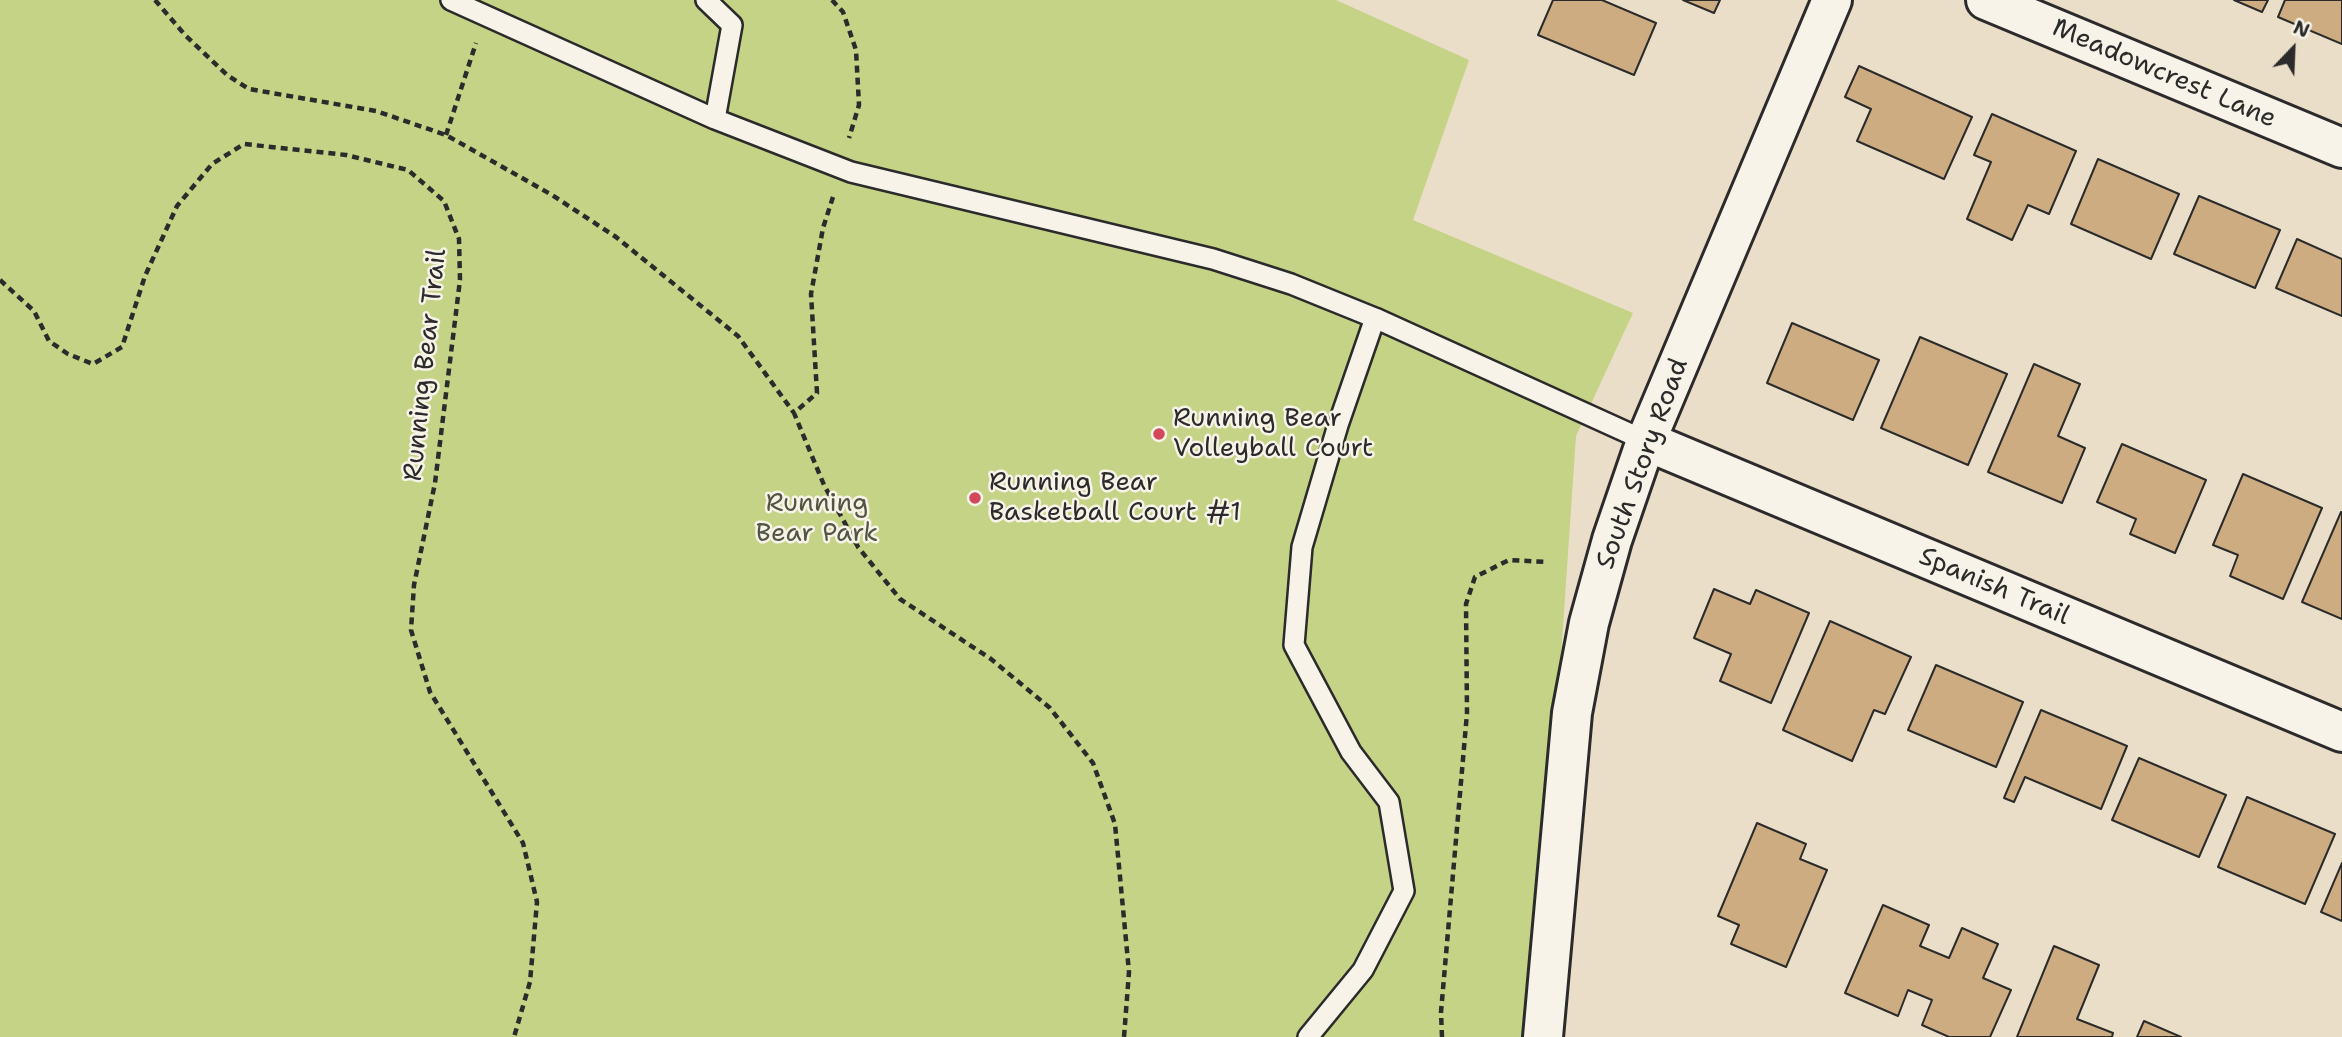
<!DOCTYPE html>
<html>
<head>
<meta charset="utf-8">
<style>
	body { margin:0 }
	#map { position:relative; width:2342px; height:1037px; overflow:hidden; background:#ebdec9; font-family:"Shantell Sans",sans-serif }
	canvas { display:block }
	.north { position:absolute; left:2258px; top:14px; width:70px; height:70px; -webkit-text-stroke:5px #f7f3e8; paint-order:stroke; rotate:23deg; font-size:19px; font-weight:700; line-height:28px; text-align:center; color:#2b2b2b }
	.north::after { content:''; display:block; margin:auto; width:24px; height:32px; background:#2b2b2b; clip-path:polygon(50% 0,100% 100%,50% 72%,0 100%) }
</style>
</head>
<body>
<div id="map">
<canvas width="2342" height="1037"></canvas>
<div class="north">N</div>
</div>
<script>
const context = document.querySelector('canvas').getContext('2d');
context.lineJoin = 'round';
function fill(path, color) { context.fillStyle = color; context.fill(path, 'evenodd'); }
const toPath = rows => new Path2D(rows.map(r => 'M' + r).join(''));
function strokePath(path, color, width, dash) { context.strokeStyle = color; context.lineWidth = width; context.lineCap = dash ? 'butt' : 'round'; context.setLineDash(dash || []); context.stroke(path); }
function drawText(font, color, halo, rows, align = 'center') {
  context.font = font + ' "Shantell Sans",sans-serif'; context.lineWidth = 5; context.setLineDash([]); context.textBaseline = 'middle'; context.strokeStyle = halo; context.fillStyle = color; for (const [text, x, y, turn = 0] of rows) {
    context.save(); context.translate(x, y); context.rotate((+turn || 0) * Math.PI / 180); context.textAlign = isNaN(turn) ? turn : align; if (halo) context.strokeText(text, 0, 0); context.fillText(text, 0, 0); context.restore();
  }
}
fill(toPath([
	[0,0,1336,0,1469,60,1413,220,1633,313,1576,436,1549,832,1548,1037,0,1037]
]), '#c5d386');
const building = toPath([
	[1553,0,1602,0,1656,23,1634,75,1538,35,1553,0],
	[1683,0,1720,0,1714,13,1683,0],
	[2234,0,2268,0,2262,12,2234,0],
	[2285,0,2342,0,2342,44,2278,17,2285,0],
	[1859,66,1972,117,1944,179,1857,141,1871,109,1845,97,1859,66],
	[1992,114,2076,151,2049,214,2028,205,2012,240,1967,219,1991,162,1974,155,1992,114],
	[2098,159,2179,194,2151,259,2071,224,2098,159],
	[2199,196,2280,230,2255,288,2174,254,2199,196],
	[2297,239,2342,259,2342,316,2276,288,2297,239],
	[1792,323,1879,360,1853,420,1767,383,1792,323],
	[1920,337,2007,374,1968,465,1881,428,1920,337],
	[2034,364,2080,384,2058,436,2085,448,2062,503,1988,472,2034,364],
	[2122,444,2206,480,2175,553,2130,534,2136,519,2097,502,2122,444],
	[2243,474,2322,508,2283,599,2230,576,2238,555,2213,545,2243,474],
	[2341,512,2342,513,2342,619,2302,602,2341,512],
	[1714,589,1750,604,1756,590,1809,613,1771,703,1720,681,1731,654,1694,638,1714,589],
	[1830,621,1911,657,1885,714,1874,710,1852,761,1783,730,1830,621],
	[1936,665,2023,702,1996,767,1908,730,1936,665],
	[2041,710,2127,746,2101,809,2025,777,2014,802,2004,798,2041,710],
	[2139,758,2226,795,2199,857,2112,820,2139,758],
	[2247,797,2335,834,2305,904,2218,867,2247,797],
	[1757,823,1806,844,1800,859,1827,870,1786,967,1731,944,1739,925,1718,916,1757,823],
	[2342,863,2342,921,2321,912,2342,863],
	[1883,905,1929,925,1920,946,1949,958,1962,928,1998,944,1983,978,2011,990,1990,1037,1949,1037,1922,1025,1932,1000,1908,990,1898,1016,1845,993,1883,905],
	[2054,946,2099,965,2077,1019,2113,1033,2112,1037,2017,1037,2054,946],
	[2144,1021,2181,1037,2137,1037,2144,1021]
]);
fill(building, '#ceac81');
strokePath(building, '#2b2b2b', 2);
const service = toPath([
	[451,0,715,119,851,172,1213,259,1291,284,1375,318,1646,441],
	[706,0,732,25,715,119],
	[1308,1037,1363,970,1404,891,1389,802,1351,752,1294,645,1302,547,1338,425,1375,318]
]);
const minor = toPath([
	[1986,0,2342,148],
	[1646,441,2342,732]
]);
const secondary = toPath([
	[1543,1037,1572,713,1589,623,1612,540,1646,441,1832,0]
]);
strokePath(service, '#2b2b2b', 24);
strokePath(minor, '#2b2b2b', 44);
strokePath(secondary, '#2b2b2b', 44);
strokePath(toPath([
	[155,0,185,35,227,75,249,89,376,111,446,135,552,195,616,237,738,336,794,413],
	[832,0,843,12,856,50,859,105,849,138],
	[446,135,476,43],
	[833,197,823,228,811,294,817,393,794,413,824,485,858,547,900,599,991,659,1050,708,1093,763,1115,824,1129,972,1124,1037],
	[0,280,34,311,49,341,68,354,93,364,122,347,145,276,177,206,212,164,244,144,346,155,408,170,444,201,459,239,460,280,435,483,414,585,411,630,430,692,523,843,537,902,530,982,514,1037],
	[1442,1037,1441,1012,1467,713,1466,604,1475,577,1509,560,1546,562]
]), '#2b2b2b', 4.5, [7, 5]);
strokePath(service, '#f7f3e8', 19);
strokePath(minor, '#f7f3e8', 38);
strokePath(secondary, '#f7f3e8', 38);
for (const [x, y, r, color] of [
	[1159,434,7,"#d1495b"],
	[975,498,7,"#d1495b"]
]) { const dot = new Path2D(); dot.arc(x, y, r, 0, 2 * Math.PI); context.fillStyle = color; context.fill(dot); strokePath(dot, '#f7f3e8', 2.5); }
drawText('26px', '#2b2b2b', '#f7f3e8', [
	["Meadowcrest Lane",2164,74,23],
	["Running Bear Trail",426,365,-84],
	["South Story Road",1643,464,-70],
	["Spanish Trail",1994,587,23]
]);
drawText('26px', '#2b2b2b', '#f7f3e8', [
	["Running Bear",1173,419],
	["Volleyball Court",1173,449],
	["Running Bear",989,483],
	["Basketball Court #1",989,513]
], 'left');
drawText('26px', '#525542', '#f7f3e8', [
	["Running",817,504],
	["Bear Park",817,534]
]);
</script>
</body>
</html>
